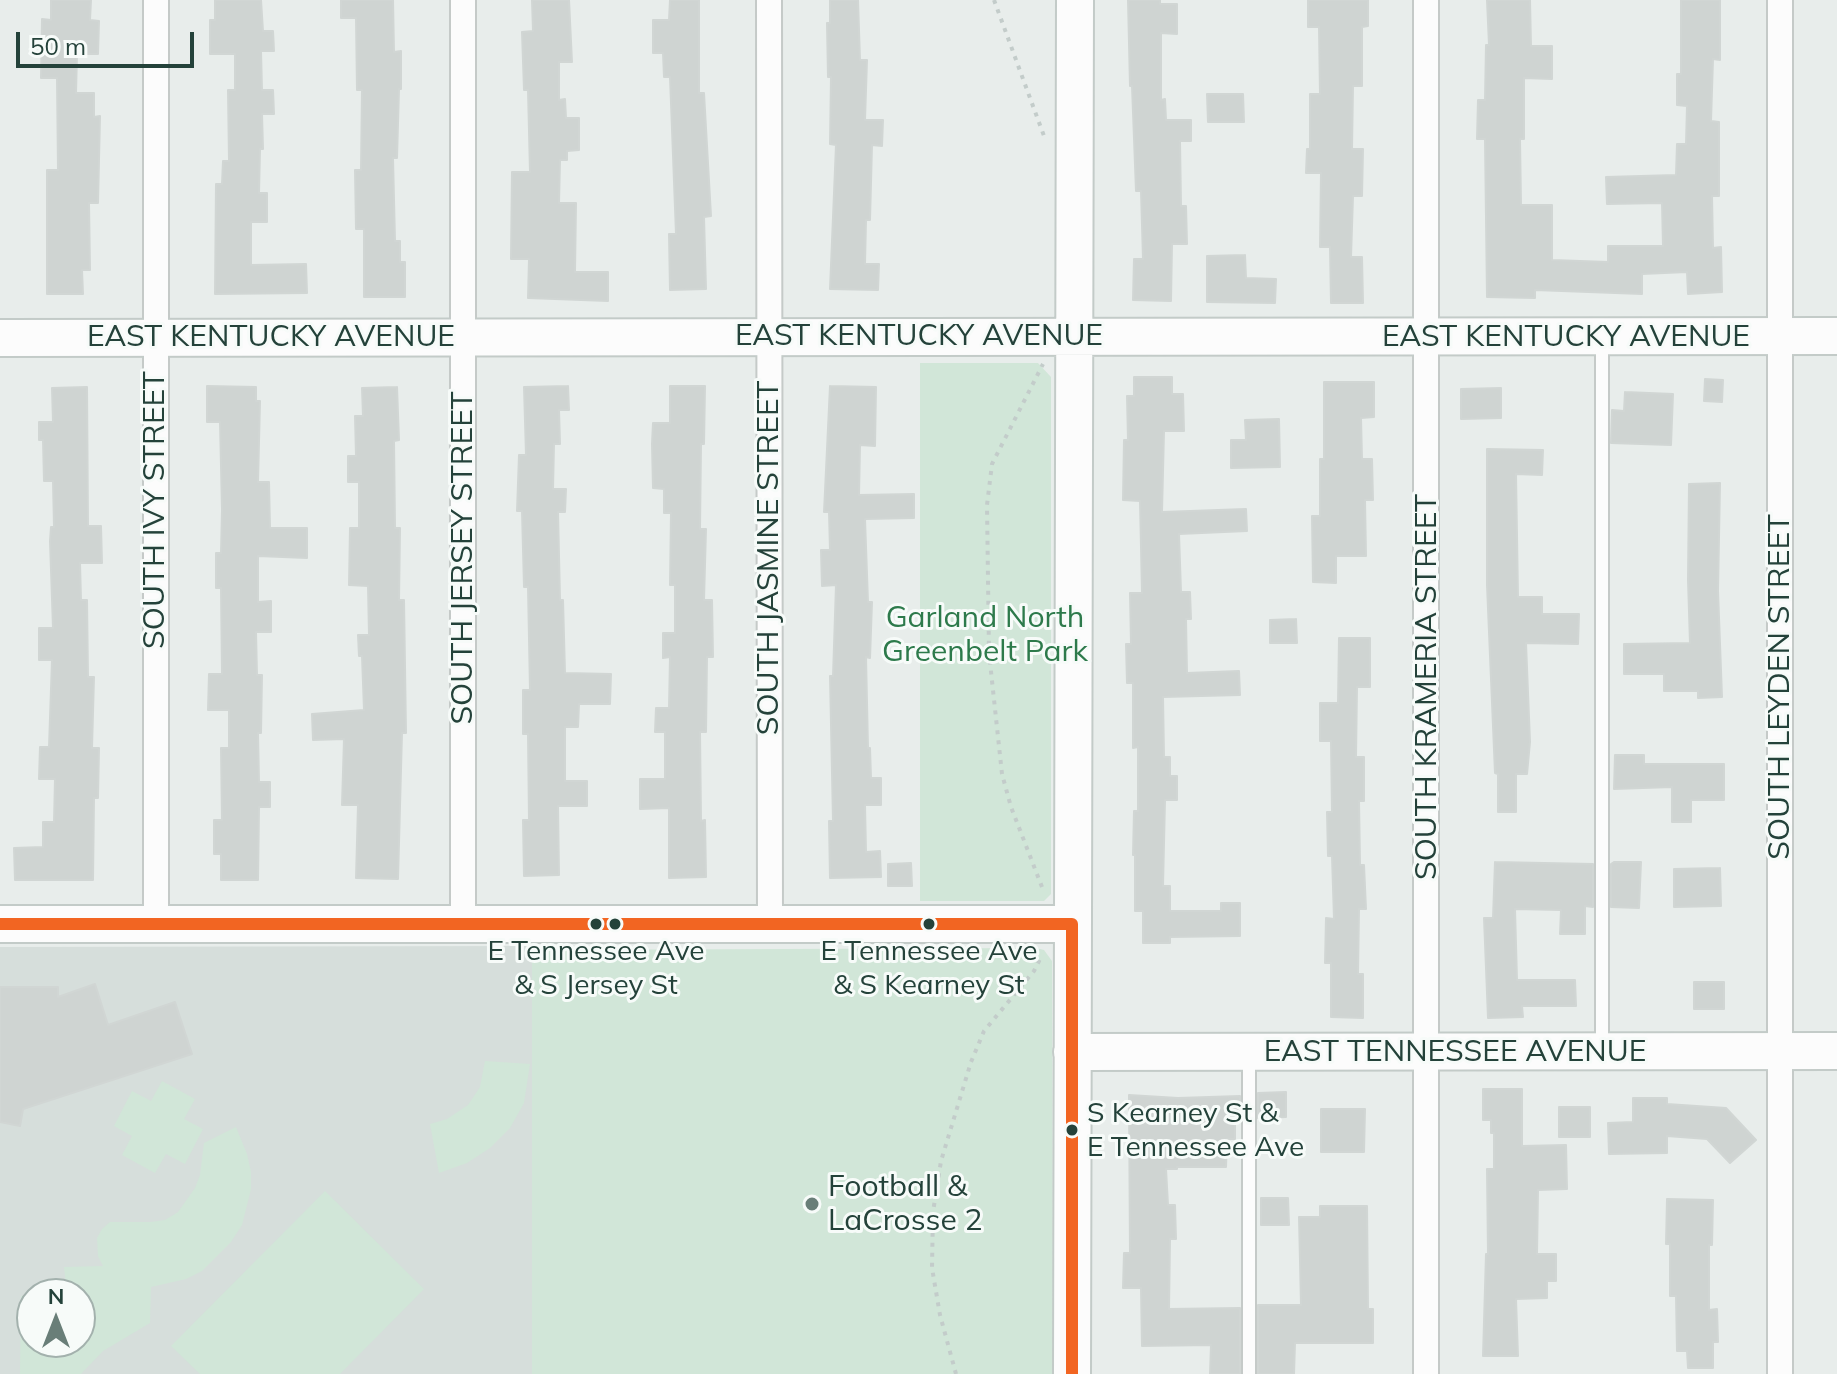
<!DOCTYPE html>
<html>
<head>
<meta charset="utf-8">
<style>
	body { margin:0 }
	#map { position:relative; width:1837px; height:1374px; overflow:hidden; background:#e8edeb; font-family:Mulish,sans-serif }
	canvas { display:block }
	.north { position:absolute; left:16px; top:1278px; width:80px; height:80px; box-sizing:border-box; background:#f7fbf9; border:2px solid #a3b1ad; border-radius:50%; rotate:0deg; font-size:22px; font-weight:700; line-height:32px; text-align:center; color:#24423a }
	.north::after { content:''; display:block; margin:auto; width:28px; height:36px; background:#697e78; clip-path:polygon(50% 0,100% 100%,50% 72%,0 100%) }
	.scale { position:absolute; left:16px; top:32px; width:178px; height:36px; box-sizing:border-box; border:4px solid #24423a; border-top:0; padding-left:10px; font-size:24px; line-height:28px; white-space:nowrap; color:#24423a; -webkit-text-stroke:6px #f7fbf9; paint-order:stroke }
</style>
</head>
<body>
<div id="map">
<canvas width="1837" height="1374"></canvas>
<div class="north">N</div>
<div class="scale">50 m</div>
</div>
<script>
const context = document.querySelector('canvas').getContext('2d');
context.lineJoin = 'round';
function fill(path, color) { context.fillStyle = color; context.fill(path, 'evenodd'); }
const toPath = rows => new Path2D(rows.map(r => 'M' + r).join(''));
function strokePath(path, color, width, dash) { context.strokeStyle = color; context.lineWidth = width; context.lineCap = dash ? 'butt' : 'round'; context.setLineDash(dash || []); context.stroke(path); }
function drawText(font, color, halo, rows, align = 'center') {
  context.font = font + ' Mulish,sans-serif'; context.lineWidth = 6; context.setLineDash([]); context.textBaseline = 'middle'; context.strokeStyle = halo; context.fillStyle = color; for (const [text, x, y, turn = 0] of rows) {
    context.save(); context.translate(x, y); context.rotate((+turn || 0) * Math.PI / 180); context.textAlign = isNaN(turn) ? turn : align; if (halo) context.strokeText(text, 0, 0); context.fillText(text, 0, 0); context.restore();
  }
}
fill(toPath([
	[532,946,532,1374,0,1374,0,947],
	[32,1294,80,1294,80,1342,32,1342]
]), '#d6dedb');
fill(toPath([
	[1038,363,1051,377,1051,894,1044,901,920,901,920,363],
	[1036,948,1044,950,1052,961,1053,1374,532,1374,532,950],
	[485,1061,530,1064,524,1103,510,1128,490,1148,467,1163,439,1173,430,1124,447,1119,468,1105,480,1087],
	[162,1081,195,1099,184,1119,203,1129,185,1164,166,1154,155,1173,122,1155,132,1136,114,1126,132,1091,151,1101],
	[236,1127,247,1154,251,1172,251,1189,242,1225,231,1242,202,1271,186,1279,151,1287,150,1323,103,1351,81,1374,20,1374,21,1296,32,1295,32,1342,80,1342,80,1294,67,1294,64,1267,103,1266,98,1256,97,1238,102,1229,110,1222,151,1222,165,1220,178,1212,195,1188,200,1175,204,1143],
	[325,1191,424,1289,340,1374,200,1374,171,1346]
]), '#d1e6d8');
const building = toPath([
	[51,0,91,0,90,20,99,21,98,54,77,54,76,93,94,93,94,117,100,116,98,203,89,203,90,270,82,270,83,294,47,294,47,170,58,170,57,78,41,78,42,19,51,20,51,0],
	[215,0,261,0,263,31,273,31,274,51,261,51,262,90,273,90,274,114,262,114,263,149,260,149,259,193,267,193,267,222,251,222,251,265,306,264,307,293,215,294,216,184,222,184,223,161,229,161,228,90,235,90,235,54,210,54,210,20,215,20,215,0],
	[341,0,393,0,394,52,401,51,401,89,399,89,397,158,393,158,395,241,400,241,400,262,405,262,405,297,364,297,364,229,356,229,355,170,361,170,362,90,357,90,356,18,341,18,341,0],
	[532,0,569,0,572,62,559,62,559,100,565,99,566,118,579,118,579,150,567,151,567,160,560,160,559,203,576,203,575,272,608,272,608,301,528,298,529,259,511,259,512,172,530,172,528,90,524,90,522,32,533,31,532,0],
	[670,0,699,0,699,93,704,93,711,216,704,217,706,289,670,290,669,234,676,234,670,77,664,77,663,53,653,53,653,20,669,20,670,0],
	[830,0,858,0,860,60,867,60,865,120,883,120,882,146,872,145,870,220,866,220,865,264,879,264,878,290,830,289,836,145,830,144,831,77,828,77,827,23,830,23,830,0],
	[1128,0,1160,0,1160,4,1177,4,1177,34,1161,33,1161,100,1165,99,1166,120,1191,120,1191,141,1180,141,1181,206,1186,206,1187,244,1172,244,1171,301,1133,300,1134,259,1143,259,1141,191,1136,191,1132,86,1130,86,1128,0],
	[1308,0,1368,0,1368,26,1362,27,1362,86,1353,86,1352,149,1363,149,1362,196,1353,196,1351,257,1362,257,1363,303,1331,303,1330,247,1320,247,1321,173,1306,173,1307,149,1310,149,1310,94,1320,94,1319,27,1308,27,1308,0],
	[1487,0,1530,0,1531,46,1552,46,1552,79,1524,78,1524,139,1520,139,1521,205,1552,205,1552,260,1608,262,1608,246,1663,246,1662,203,1607,204,1606,177,1676,175,1677,144,1686,144,1687,106,1677,105,1677,74,1681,74,1681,0,1720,0,1720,60,1713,59,1711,121,1719,122,1719,196,1712,196,1713,248,1721,247,1722,292,1688,294,1687,272,1642,274,1642,294,1535,290,1535,298,1487,297,1485,139,1477,139,1478,100,1485,100,1486,45,1489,45,1487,0],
	[1207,94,1243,94,1244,122,1208,122,1207,94],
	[1245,255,1246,278,1276,279,1275,303,1207,302,1207,256,1245,255],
	[1134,377,1172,377,1172,394,1183,394,1184,431,1164,431,1162,512,1246,509,1247,531,1179,534,1181,592,1190,592,1191,619,1186,619,1187,673,1239,671,1240,695,1163,697,1164,757,1170,757,1170,776,1177,776,1177,800,1165,800,1163,886,1170,886,1170,911,1221,911,1221,903,1240,903,1240,936,1170,937,1170,943,1143,943,1143,911,1135,911,1135,855,1133,855,1134,811,1138,811,1138,747,1133,748,1133,683,1127,683,1126,644,1131,644,1130,593,1142,593,1140,501,1123,500,1124,440,1128,440,1127,396,1134,396,1134,377],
	[1705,379,1723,380,1722,402,1704,401,1705,379],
	[1324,382,1374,382,1374,417,1361,418,1362,459,1372,459,1373,500,1365,500,1366,556,1336,556,1336,583,1313,582,1312,516,1320,516,1320,459,1324,459,1324,382],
	[207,386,256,387,256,401,260,401,258,482,269,482,270,528,307,528,307,558,258,556,258,602,271,601,271,632,256,632,257,675,262,675,261,733,258,733,259,782,270,782,270,807,259,807,258,880,221,880,221,854,214,854,214,820,222,820,221,748,229,748,229,710,208,710,209,674,222,674,221,588,216,588,216,553,221,553,222,510,220,422,207,422,207,386],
	[568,386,569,410,559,410,560,444,554,444,553,489,566,489,565,512,558,512,560,600,563,600,565,673,611,674,610,704,579,704,578,727,565,727,565,781,587,781,587,806,558,806,559,875,524,876,523,820,529,820,528,734,523,734,523,690,530,690,528,587,524,587,522,511,517,511,519,455,526,455,524,387,568,386],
	[670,386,705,386,704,444,701,444,700,529,706,529,704,600,712,600,713,657,707,657,706,732,700,732,701,821,705,820,706,877,669,878,669,808,640,809,640,779,665,779,665,732,655,732,656,708,669,708,670,657,663,658,663,633,675,633,675,585,670,585,671,513,664,513,664,489,653,488,652,444,653,423,670,423,670,386],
	[830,386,876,387,875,446,860,445,859,495,914,494,914,518,865,519,868,602,872,602,870,658,866,657,868,748,870,748,871,778,881,778,881,805,865,805,866,852,880,851,881,877,830,878,829,821,833,821,830,676,833,676,836,585,822,586,821,550,830,550,829,512,824,512,830,386],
	[87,387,88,526,101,526,102,563,80,563,81,600,87,600,88,677,94,677,92,748,99,748,98,798,94,798,93,880,15,880,14,848,43,847,43,822,54,822,55,779,39,779,40,747,49,747,52,660,39,660,39,628,53,628,50,541,51,527,54,527,53,481,44,481,43,440,39,440,39,422,53,422,52,388,87,387],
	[397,387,399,440,394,441,395,528,400,528,399,600,404,600,406,733,402,733,398,879,356,878,358,805,342,805,344,739,313,740,312,714,364,710,362,656,359,656,358,635,369,635,368,586,349,585,350,528,359,528,359,482,348,482,348,456,356,456,355,416,363,416,362,388,397,387],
	[1501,388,1501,418,1461,419,1461,389,1501,388],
	[1625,392,1673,394,1671,445,1611,443,1612,410,1624,411,1625,392],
	[1279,419,1280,467,1231,468,1231,440,1246,440,1245,420,1279,419],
	[1487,449,1543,450,1542,475,1516,474,1518,597,1542,597,1542,614,1579,614,1578,644,1526,643,1530,742,1527,774,1516,774,1516,812,1498,812,1498,774,1495,773,1487,585,1487,449],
	[1720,483,1718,591,1722,697,1698,698,1698,691,1664,691,1664,674,1624,674,1624,644,1690,643,1688,580,1689,484,1720,483],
	[1296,619,1297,643,1270,643,1270,620,1296,619],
	[1339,638,1370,638,1370,687,1357,687,1356,757,1364,757,1364,801,1359,801,1360,865,1364,865,1366,909,1359,909,1358,974,1363,974,1363,1018,1331,1017,1331,963,1325,963,1326,918,1334,919,1332,856,1328,856,1327,812,1332,812,1331,741,1320,741,1320,703,1338,703,1339,638],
	[1615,755,1644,755,1644,764,1724,764,1724,800,1691,800,1691,822,1672,822,1672,787,1614,789,1615,755],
	[1495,862,1593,864,1593,907,1585,906,1585,934,1560,934,1561,910,1515,909,1517,980,1575,980,1576,1006,1522,1006,1523,1017,1488,1018,1484,918,1493,918,1495,862],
	[1614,862,1641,862,1639,908,1611,907,1611,864,1614,862],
	[911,863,912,886,888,886,888,864,911,863],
	[1720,868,1721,906,1674,907,1674,869,1720,868],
	[1694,982,1724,982,1724,1009,1694,1009,1694,982],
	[95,984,108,1025,175,1002,192,1054,23,1109,20,1126,0,1122,0,987,58,987,58,997,95,984],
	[1483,1089,1522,1089,1522,1146,1566,1145,1567,1189,1538,1190,1537,1254,1556,1254,1556,1281,1547,1281,1547,1298,1516,1299,1518,1356,1483,1356,1486,1254,1488,1254,1487,1169,1494,1169,1494,1133,1491,1133,1491,1120,1483,1120,1483,1089],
	[1286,1092,1286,1117,1258,1118,1258,1093,1286,1092],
	[1129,1095,1178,1098,1240,1096,1240,1118,1235,1118,1235,1139,1227,1139,1226,1167,1177,1167,1177,1169,1166,1169,1168,1205,1175,1205,1176,1239,1170,1239,1169,1309,1240,1308,1240,1374,1210,1374,1211,1345,1142,1346,1141,1288,1123,1288,1124,1253,1130,1253,1129,1095],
	[1633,1098,1667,1098,1667,1104,1726,1108,1756,1140,1730,1163,1707,1139,1667,1136,1667,1153,1609,1154,1608,1123,1633,1122,1633,1098],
	[1559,1107,1590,1107,1590,1137,1559,1137,1559,1107],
	[1321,1109,1365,1109,1364,1152,1321,1152,1321,1109],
	[1261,1198,1288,1198,1289,1225,1261,1225,1261,1198],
	[1667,1199,1713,1200,1712,1245,1709,1245,1709,1310,1717,1309,1718,1342,1713,1342,1713,1368,1688,1368,1687,1351,1677,1351,1676,1296,1670,1296,1670,1244,1666,1244,1667,1199],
	[1320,1206,1367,1206,1368,1309,1373,1309,1373,1343,1295,1343,1294,1374,1258,1374,1258,1305,1301,1305,1299,1217,1320,1217,1320,1206]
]);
fill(building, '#cfd4d2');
strokePath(building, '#d1d6d4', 2);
const lane = toPath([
	[1602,338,1602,1048],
	[1249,1053,1249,1374]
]);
const street = toPath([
	[156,0,156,924],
	[463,0,463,925],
	[769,0,770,924],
	[1426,1374,1426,0],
	[1780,1374,1780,0]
]);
const secondary = toPath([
	[0,338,1837,336],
	[0,924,1072,924],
	[1072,1052,1837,1051],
	[1072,1374,1075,0]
]);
strokePath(lane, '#c5cac8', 16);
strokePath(street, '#c5cac8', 28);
strokePath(secondary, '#c3cbc8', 40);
strokePath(toPath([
	[994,0,1044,136],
	[1042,887,1011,807,1002,774,989,653,987,505,992,464,1043,364],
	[956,1374,940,1315,932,1268,933,1212,941,1161,971,1062,984,1031,1034,971,1042,955]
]), '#c3ccca', 4, [4, 6]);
strokePath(lane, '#fcfcfc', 12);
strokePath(street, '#fcfcfc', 24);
strokePath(secondary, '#fcfcfc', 36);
strokePath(toPath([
	[0,924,1072,924],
	[1072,924,1072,1374]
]), '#f26522', 12);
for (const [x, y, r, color] of [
	[596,924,7,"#24423a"],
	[615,924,7,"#24423a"],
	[929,924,7,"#24423a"],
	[1072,1130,7,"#24423a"],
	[812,1204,8,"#697e78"]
]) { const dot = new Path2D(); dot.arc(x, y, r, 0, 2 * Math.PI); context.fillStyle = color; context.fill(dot); strokePath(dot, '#f7fbf9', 3); }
drawText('28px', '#24423a', '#f7fbf9', [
	["E Tennessee Ave",596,952],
	["& S Jersey St",596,986],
	["E Tennessee Ave",929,952],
	["& S Kearney St",929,986],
	["S Kearney St &",1087,1114,"left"],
	["E Tennessee Ave",1087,1148,"left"]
]);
drawText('30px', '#24423a', '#f7fbf9', [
	["EAST KENTUCKY AVENUE",919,336],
	["EAST KENTUCKY AVENUE",271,337],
	["EAST KENTUCKY AVENUE",1566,337],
	["SOUTH IVY STREET",155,510,-90],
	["SOUTH JERSEY STREET",463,558,-90],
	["SOUTH JASMINE STREET",769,558,-90],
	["SOUTH KRAMERIA STREET",1427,687,-90],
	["SOUTH LEYDEN STREET",1780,687,-90],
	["EAST TENNESSEE AVENUE",1455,1052]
]);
drawText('30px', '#2d7a4b', '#f7fbf9', [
	["Garland North",985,618],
	["Greenbelt Park",985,652]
]);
drawText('30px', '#24423a', '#f7fbf9', [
	["Football &",828,1187],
	["LaCrosse 2",828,1221]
], 'left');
</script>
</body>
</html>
